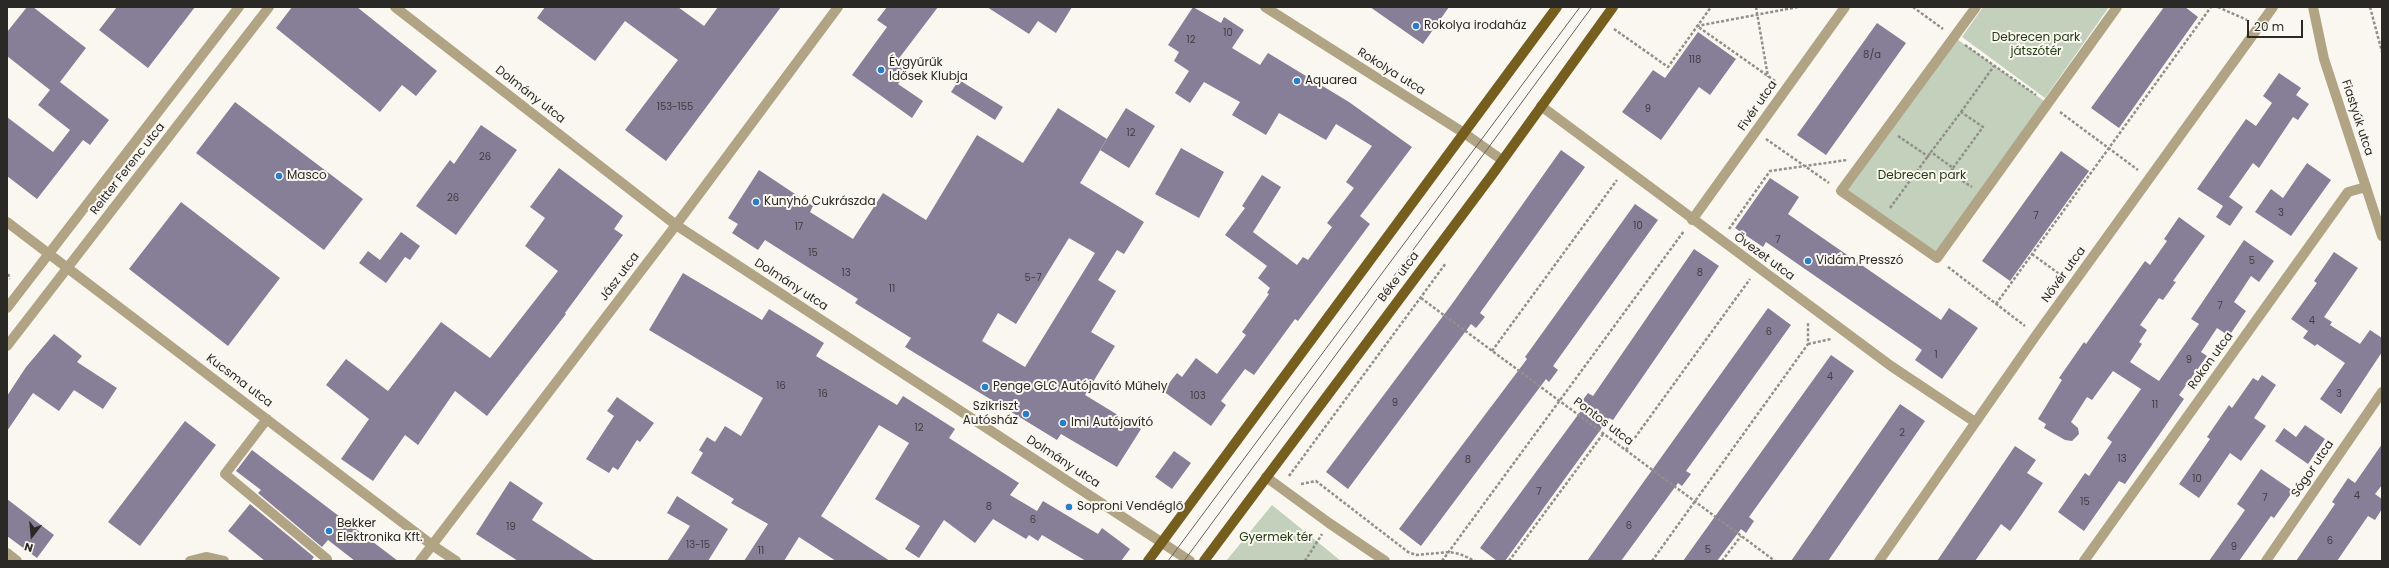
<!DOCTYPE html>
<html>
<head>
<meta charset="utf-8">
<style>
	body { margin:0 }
	#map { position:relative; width:2389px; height:568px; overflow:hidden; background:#faf7f0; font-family:Poppins,sans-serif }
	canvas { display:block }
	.frame { position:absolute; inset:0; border:8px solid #2a2926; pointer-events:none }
	.north { position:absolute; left:12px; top:516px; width:40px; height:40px; -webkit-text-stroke:3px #faf7f0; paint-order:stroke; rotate:196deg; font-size:11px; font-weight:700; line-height:16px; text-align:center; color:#2a2926 }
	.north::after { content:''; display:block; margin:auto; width:14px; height:18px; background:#2a2926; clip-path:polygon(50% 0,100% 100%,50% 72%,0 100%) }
	.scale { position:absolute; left:2247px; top:20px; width:56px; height:18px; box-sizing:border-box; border:2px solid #2a2926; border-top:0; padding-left:5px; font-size:12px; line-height:14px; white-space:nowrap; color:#2a2926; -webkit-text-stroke:3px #faf7f0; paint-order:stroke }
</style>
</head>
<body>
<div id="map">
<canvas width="2389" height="568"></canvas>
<div class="frame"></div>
<div class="north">N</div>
<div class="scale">20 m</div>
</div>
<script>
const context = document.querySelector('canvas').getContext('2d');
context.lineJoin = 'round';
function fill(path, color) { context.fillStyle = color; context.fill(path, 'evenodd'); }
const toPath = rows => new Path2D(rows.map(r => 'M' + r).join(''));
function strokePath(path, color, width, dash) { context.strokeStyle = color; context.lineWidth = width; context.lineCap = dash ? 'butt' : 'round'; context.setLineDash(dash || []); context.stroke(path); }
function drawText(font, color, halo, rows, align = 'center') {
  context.font = font + ' Poppins,sans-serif'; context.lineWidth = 4; context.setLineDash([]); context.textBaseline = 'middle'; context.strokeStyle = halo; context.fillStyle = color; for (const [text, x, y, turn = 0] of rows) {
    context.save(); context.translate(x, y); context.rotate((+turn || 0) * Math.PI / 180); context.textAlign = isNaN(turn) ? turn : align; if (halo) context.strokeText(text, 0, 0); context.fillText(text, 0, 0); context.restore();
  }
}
fill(toPath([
	[1983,7,2109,7,2045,98,1962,37],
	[1954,37,2047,103,1937,258,1841,191],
	[1272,505,1341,561,1226,561]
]), '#c2d0bc');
fill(toPath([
	[27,7,33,7,86,48,60,82,109,120,90,145,83,140,37,199,7,176,7,117,53,152,70,130,38,105,50,90,7,56,7,32],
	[117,7,195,7,148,68,99,30],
	[292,7,357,7,437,71,416,96,402,85,380,112,276,28],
	[545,7,678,7,704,26,718,7,781,7,666,161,625,130,678,60,625,21,595,61,537,18],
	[887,7,938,7,900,57,911,66,898,84,923,101,912,118,852,75,887,27,877,20],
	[987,7,1072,7,1056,33,1038,21,1029,34],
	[1193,7,1221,23,1224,17,1244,30,1232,48,1260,65,1268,53,1349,102,1412,147,1360,216,1370,224,1298,321,1295,319,1254,375,1245,369,1221,401,1226,405,1211,426,1163,391,1177,373,1182,377,1196,358,1217,374,1246,335,1242,332,1269,294,1267,293,1270,288,1258,278,1267,266,1225,235,1245,208,1242,206,1262,175,1281,187,1253,232,1297,265,1303,257,1308,260,1332,227,1327,223,1354,188,1346,182,1372,146,1336,124,1326,140,1279,113,1266,135,1232,115,1240,102,1204,82,1190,103,1175,93,1189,71,1174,61,1179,52,1168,45],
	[1370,7,1449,7,1423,44],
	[2164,7,2185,7,2198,17,2119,128,2091,108],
	[1877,23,1906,43,1826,155,1797,135],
	[1698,32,1736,59,1710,95,1699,87,1661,140,1622,112,1653,70,1665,78],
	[2279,73,2301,88,2296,95,2309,104,2298,120,2293,117,2259,168,2253,163,2229,197,2243,207,2230,226,2216,217,2223,206,2197,189,2246,119,2256,126,2272,103,2263,96],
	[959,80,1003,107,995,120,951,92],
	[235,102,363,199,324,250,196,153],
	[1058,108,1107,139,1080,183,1144,222,1124,254,1117,250,1098,280,1116,291,1091,332,1115,346,1085,395,1141,429,1117,467,1061,434,1057,440,905,347,911,338,855,303,858,299,765,240,758,250,732,233,738,224,728,218,759,170,813,206,810,212,853,239,883,193,926,220,977,135,1023,163],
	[1069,238,1095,253,1025,367,982,341,998,313,1016,324],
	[1126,108,1155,126,1129,168,1100,150],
	[481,125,517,150,456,235,416,206,450,160,454,164],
	[1181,148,1224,172,1199,218,1155,194],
	[1561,150,1585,167,1480,313,1485,317,1476,328,1471,324,1348,489,1326,472,1452,304],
	[2061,151,2089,171,2010,281,1982,261],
	[2307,163,2331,180,2291,236,2255,212,2271,189,2283,198],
	[559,168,623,216,614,229,623,235,565,313,566,314,487,416,455,391,418,445,405,435,373,481,341,459,369,419,326,385,346,359,388,391,441,322,490,358,558,271,525,246,545,218,530,207],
	[1770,178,1799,197,1788,214,1941,320,1949,308,1978,328,1942,379,1915,360,1922,350,1766,242,1763,247,1735,228],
	[181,202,280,278,228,346,129,269],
	[1635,204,1658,220,1553,366,1558,370,1549,382,1546,379,1421,546,1399,529,1527,359,1525,357],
	[2179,217,2205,236,2173,281,2176,282,2163,300,2159,298,2140,325,2147,330,2139,342,2142,344,2130,362,2159,381,2199,324,2191,319,2244,240,2274,261,2259,282,2251,276,2234,302,2246,311,2229,336,2217,328,2201,352,2207,356,2179,395,2184,399,2125,484,2119,481,2084,531,2058,512,2085,473,2089,476,2112,442,2107,438,2141,389,2113,371,2092,400,2087,397,2071,422,2078,428,2079,434,2072,441,2065,440,2044,428,2046,424,2038,419,2062,380,2059,378,2084,342,2086,344,2145,261,2150,265,2167,241,2164,239],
	[401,232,420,246,410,260,405,257,386,283,359,263,368,251,380,260],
	[1694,249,1719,266,1613,420,1609,418,1505,561,1497,561,1480,548,1583,408,1579,405,1588,393,1593,396],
	[2334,252,2358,268,2324,317,2332,322,2330,325,2360,344,2370,330,2382,338,2382,352,2341,414,2320,399,2345,363,2317,344,2315,346,2303,338,2308,331,2291,319,2317,283,2314,281],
	[683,273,762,320,769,309,824,343,816,356,897,405,903,396,955,429,949,438,1019,483,1010,495,1037,511,1043,501,1098,534,1102,528,1130,549,1121,561,1086,561,1042,535,1038,541,1029,535,1026,539,993,519,975,543,944,520,919,558,905,549,920,526,875,499,909,443,879,425,821,516,890,561,836,561,799,537,784,561,744,561,768,524,731,503,734,499,691,473,703,453,699,450,707,437,715,442,725,426,741,436,763,398,649,330],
	[1768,308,1791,325,1686,471,1691,474,1682,486,1678,483,1621,561,1587,561],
	[54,334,82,356,77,362,117,388,103,409,74,390,59,411,33,393,7,431,7,396,26,367],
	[1831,355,1854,371,1749,517,1754,521,1746,533,1741,529,1717,561,1683,561],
	[2262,375,2276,385,2254,418,2266,426,2241,461,2230,453,2199,498,2179,484,2210,439,2207,437,2229,405,2232,408,2253,378,2258,381],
	[617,397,654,423,640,442,637,440,618,470,613,467,609,473,586,459,614,416,607,411],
	[1900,404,1925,421,1828,561,1791,561],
	[185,421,216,445,140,546,108,522],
	[2305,425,2325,439,2308,464,2275,441,2284,428,2296,437],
	[2382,444,2382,485,2375,494,2382,499,2382,509,2375,520,2368,516,2337,561,2296,561,2335,504,2332,502,2348,478,2355,483],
	[2015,446,2036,460,2027,473,2043,483,2020,517,2010,531,2001,524,1975,561,1937,561],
	[252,450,398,561,355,561,328,540,322,547,258,493,261,490,236,471],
	[1174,451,1191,463,1172,489,1155,477],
	[2261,469,2293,491,2274,518,2271,516,2239,561,2209,561,2245,510,2237,504],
	[510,481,543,503,532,520,595,561,518,561,476,534],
	[677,496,728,529,708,561,667,561,690,526,667,513],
	[7,499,54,535,37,558,7,536],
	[250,504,314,557,311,561,265,561,228,531]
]), '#877e98');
strokePath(toPath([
	[1756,7,1768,77],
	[1913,7,1943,29],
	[2218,7,2247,20],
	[2370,7,2382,52],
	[1614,29,1668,67,1711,7],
	[1965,45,2036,95],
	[1775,81,1697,26,1798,7],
	[1961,112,1994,66],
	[2060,112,2138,170],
	[1898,136,1929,157],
	[1766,139,1829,183],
	[1953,168,1983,127,1961,112,1931,152,1953,168,1950,173,1972,187],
	[1890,208,1931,152],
	[1729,229,1770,171,1847,160],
	[2032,254,2062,276],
	[1948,267,2025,326],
	[8,274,10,279],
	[1421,298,1775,561],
	[1996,304,2211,7],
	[1808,344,1831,339],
	[1492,351,1617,180],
	[1626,450,1750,279],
	[1289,476,1446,263],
	[1301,484,1316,481,1408,552,1416,555,1449,552,1460,554,1475,561],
	[1305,561,1322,534],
	[1442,561,1684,231],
	[1509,561,1603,434],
	[1652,561,1808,344,1808,322],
	[1722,561,1741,536]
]), '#918f8a', 2.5, [3, 2]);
strokePath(toPath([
	[395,7,676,225,1190,561],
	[1265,7,1464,133,1502,160],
	[1976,7,1841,191,1937,258,2117,7],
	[2313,7,2324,59,2382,236],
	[1541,106,1891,366,1975,422],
	[1692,220,1845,7],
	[7,222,432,545,456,561],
	[7,308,239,7],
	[7,346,269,7],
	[267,419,225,474,327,559,327,561],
	[1266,477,1329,523,1385,561],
	[7,553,17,561],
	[190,561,206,557,224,561],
	[420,561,676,225,838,7],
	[1879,561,2037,334,2273,7],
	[2084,561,2348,192,2366,187],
	[2266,561,2382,392]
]), '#b1a485', 10);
strokePath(toPath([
	[1148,561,1557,7],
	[1204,561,1492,175,1613,7]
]), '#765e1f', 10);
strokePath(toPath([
	[1168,561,1580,7],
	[1184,561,1592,7]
]), '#65635f', 1);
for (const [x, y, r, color] of [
	[1416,26,4,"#287dcb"],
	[881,70,4,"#287dcb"],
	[1297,81,4,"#287dcb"],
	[279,176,4,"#287dcb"],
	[756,202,4,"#287dcb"],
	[1808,261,4,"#287dcb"],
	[985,387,4,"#287dcb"],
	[1026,414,4,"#287dcb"],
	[1063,423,4,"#287dcb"],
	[1069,507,4,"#287dcb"],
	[329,531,4,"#287dcb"]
]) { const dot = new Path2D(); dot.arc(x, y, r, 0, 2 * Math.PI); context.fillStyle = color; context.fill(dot); strokePath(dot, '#faf7f0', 1.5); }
drawText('10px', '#413e42', null, [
	["10",1228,33],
	["12",1191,40],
	["8/a",1872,55],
	["118",1695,60],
	["153-155",675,107],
	["9",1648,109],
	["12",1131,133],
	["26",485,157],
	["26",453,198],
	["3",2281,213],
	["7",2036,216],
	["10",1638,226],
	["17",799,227],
	["7",1778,240],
	["15",813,253],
	["5",2252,261],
	["13",846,273],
	["8",1700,273],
	["5-7",1033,278],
	["11",892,289],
	["7",2220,306],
	["4",2312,321],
	["6",1769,332],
	["1",1936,355],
	["9",2189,360],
	["4",1830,377],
	["16",781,386],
	["16",823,394],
	["3",2339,394],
	["103",1198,396],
	["9",1395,403],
	["11",2155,405],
	["12",919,428],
	["2",1902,433],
	["13",2122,459],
	["8",1468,460],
	["10",2197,479],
	["7",1539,492],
	["4",2357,496],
	["7",2265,498],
	["15",2085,502],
	["8",989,507],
	["6",1033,520],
	["6",1629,526],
	["19",511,527],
	["6",2330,541],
	["13-15",698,545],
	["9",2234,547],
	["5",1708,550],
	["11",761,551]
]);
drawText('12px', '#2a2926', '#faf7f0', [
	["Rokolya irodaház",1424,26],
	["Évgyűrűk",889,63],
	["Idősek Klubja",889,77],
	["Aquarea",1305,81],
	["Masco",287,176],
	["Kunyhó Cukrászda",764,202],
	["Vidám Presszó",1816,261],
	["Penge GLC Autójavító Műhely",993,387],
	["Szikriszt",1018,407,"right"],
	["Autósház",1018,421,"right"],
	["Imi Autójavító",1071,423],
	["Soproni Vendéglő",1077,507],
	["Bekker",337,524],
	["Elektronika Kft.",337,538]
], 'left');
drawText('12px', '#243c15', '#faf7f0', [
	["Debrecen park",2036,38],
	["játszótér",2036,52],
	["Debrecen park",1922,176],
	["Gyermek tér",1276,538]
]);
drawText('12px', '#2a2926', '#faf7f0', [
	["Rokolya utca",1391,72,32],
	["Dolmány utca",530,95,38],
	["Fivér utca",1758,106,-55],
	["Fiastyúk utca",2357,118,72],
	["Reitter Ferenc utca",128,169,-52],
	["Övezet utca",1764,257,36],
	["Nővér utca",2064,275,-54],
	["Jász utca",620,277,-53],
	["Béke utca",1399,277,-53],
	["Dolmány utca",791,285,33],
	["Rokon utca",2211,361,-54],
	["Kucsma utca",239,381,37],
	["Pontos utca",1603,422,37],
	["Dolmány utca",1063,462,33],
	["Sógor utca",2313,469,-56]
]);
</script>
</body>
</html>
